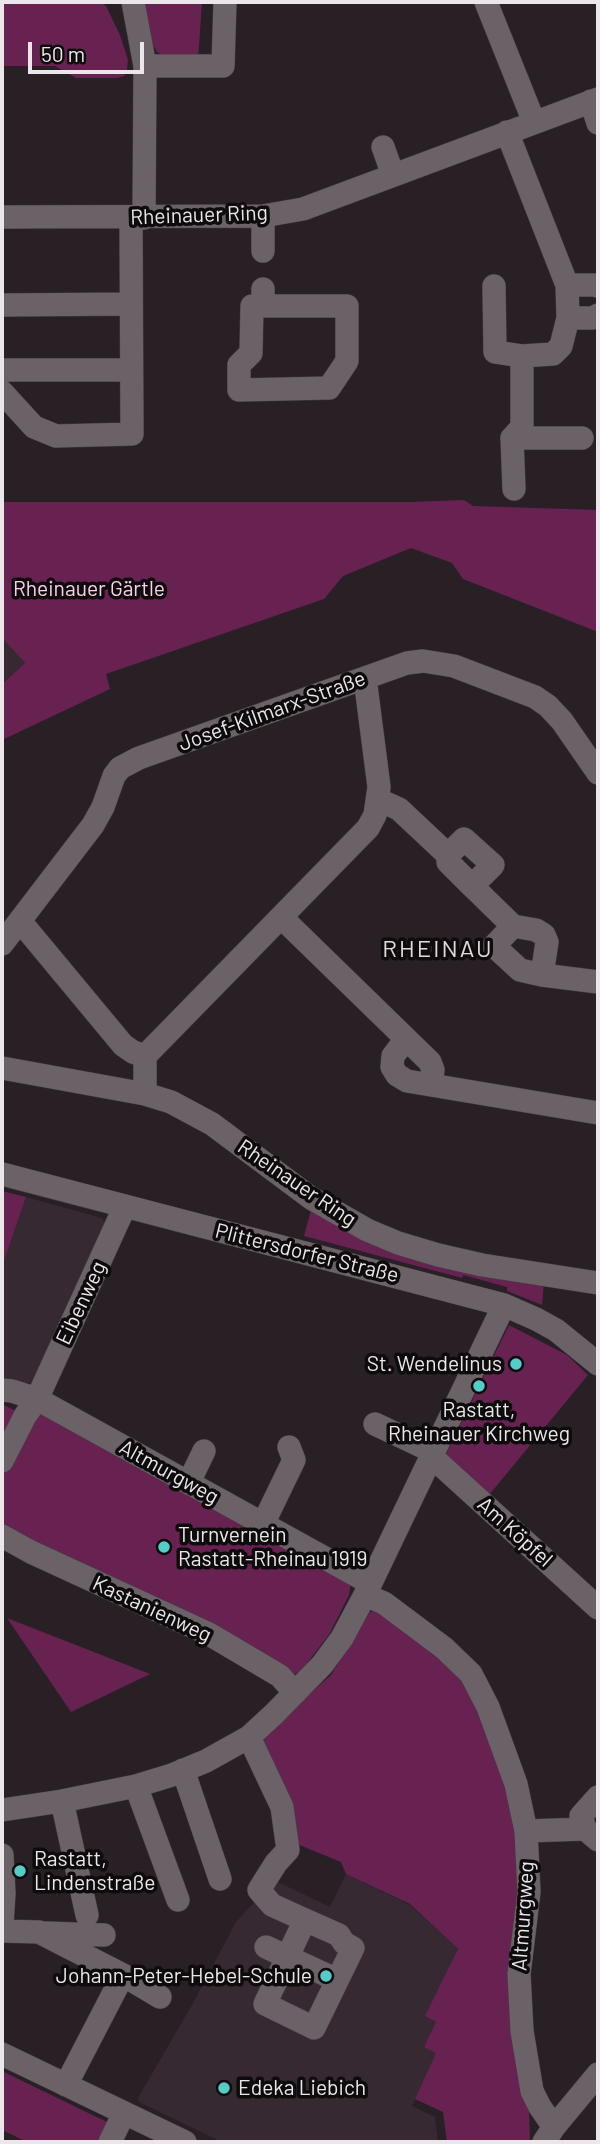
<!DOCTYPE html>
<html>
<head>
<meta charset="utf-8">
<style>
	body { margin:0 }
	#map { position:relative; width:600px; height:2144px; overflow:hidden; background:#282025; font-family:Barlow,sans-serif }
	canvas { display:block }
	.frame { position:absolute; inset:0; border:4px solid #ebe6e9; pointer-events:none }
	.scale { position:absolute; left:28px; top:42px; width:116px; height:32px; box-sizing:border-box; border:4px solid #ebe6e9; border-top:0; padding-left:9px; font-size:21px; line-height:24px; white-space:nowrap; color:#ebe6e9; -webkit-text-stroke:5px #0e0b0d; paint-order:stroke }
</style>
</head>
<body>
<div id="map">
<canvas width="600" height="2144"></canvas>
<div class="frame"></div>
<div class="scale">50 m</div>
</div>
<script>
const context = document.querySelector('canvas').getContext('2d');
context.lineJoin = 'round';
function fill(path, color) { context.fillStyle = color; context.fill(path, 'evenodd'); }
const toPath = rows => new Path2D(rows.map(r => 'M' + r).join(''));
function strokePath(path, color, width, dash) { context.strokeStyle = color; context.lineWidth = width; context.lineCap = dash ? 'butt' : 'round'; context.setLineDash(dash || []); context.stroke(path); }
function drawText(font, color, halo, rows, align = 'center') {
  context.font = font + ' Barlow,sans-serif'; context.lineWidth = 7; context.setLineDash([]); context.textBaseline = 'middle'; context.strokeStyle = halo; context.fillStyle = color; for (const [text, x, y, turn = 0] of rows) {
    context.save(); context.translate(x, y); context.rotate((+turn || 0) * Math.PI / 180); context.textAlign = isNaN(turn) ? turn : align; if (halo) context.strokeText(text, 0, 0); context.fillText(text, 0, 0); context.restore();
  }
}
fill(toPath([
	[2,638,25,663,2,684],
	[26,1197,102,1218,107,1228,38,1383,26,1383,2,1379,2,1267],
	[346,1874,410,1905,458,1949,426,2016,436,2022,437,2053,412,2106,435,2117,438,2142,222,2142,139,2102,138,2098,193,2003,236,1922,274,1880,330,1907]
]), '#362931');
fill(toPath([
	[2,2,101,2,106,6,120,35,128,60,127,70,124,76,117,78,76,78,55,66,2,66],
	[142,2,202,2,198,60,180,65,157,52,149,38],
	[464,500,473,506,598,510,598,632,463,579,452,563,411,548,343,576,324,599,106,674,110,689,2,740,2,684,25,663,2,638,2,504,4,502,410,502],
	[2,1191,26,1197,2,1267],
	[311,1210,544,1281,542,1305,507,1291,507,1287,463,1275,462,1278,304,1236],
	[509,1325,567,1355,588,1375,489,1495,445,1456],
	[2,1404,32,1419,44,1412,351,1582,349,1595,330,1633,302,1670,292,1676,2,1525],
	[380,1608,440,1650,471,1690,492,1728,521,1853,510,2019,529,2109,530,2142,447,2142,443,2112,415,2099,436,2053,424,2047,436,2022,425,2016,458,1949,410,1904,346,1874,341,1862,297,1844,263,1748,265,1734,331,1675,370,1612],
	[7,1618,150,1674,71,1712],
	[2,2071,113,2125,104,2142,27,2142,2,2130]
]), '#672252');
const minor = toPath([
	[133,2,145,66,144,218],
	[486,2,534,122],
	[145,66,223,66,225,2],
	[591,101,598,123],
	[507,132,567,285,568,318,593,318,598,315],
	[383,147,393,175],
	[263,216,263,251],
	[2,217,263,216,303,209,598,99],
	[567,285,594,285,598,286],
	[494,286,495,352,522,356,553,354,561,346,568,318],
	[263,289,263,306,347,306,347,361,329,388,239,390,239,365,251,353,252,306,263,306],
	[2,305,131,304],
	[2,370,131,370],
	[2,392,34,427,56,436,132,434,131,218],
	[512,438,582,438],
	[514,489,512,438,522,427,522,356],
	[379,800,399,809,448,855,464,839,493,865,472,886,513,926,536,930,544,935,547,942,542,975,598,982],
	[448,855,448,862,472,886],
	[281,917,430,1062,433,1070,431,1085,598,1113],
	[20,921,123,1045,133,1052,145,1056],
	[513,926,494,946,520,970,542,975],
	[2,944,93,825,103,807,114,776,120,768,139,758,407,663,423,661,454,666,535,697,548,706,562,721,598,773],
	[406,1039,393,1056,392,1067,397,1075,407,1081,431,1085],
	[2,1068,145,1094,171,1102,212,1124,311,1198,367,1230,398,1243,438,1255,482,1265,598,1283],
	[145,1094,145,1056,368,828,375,815,379,787,365,678],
	[2,1174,504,1305,536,1319,556,1330,598,1364],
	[2,1390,12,1391,37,1399,370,1583],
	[375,1424,434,1452],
	[431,1456,598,1608],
	[2,1461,25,1416,37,1399,125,1206],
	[189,1482,204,1451],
	[263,1524,294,1460,289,1447],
	[2,1536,31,1552,209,1634,280,1676,295,1693],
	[365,1595,384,1603,444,1648,471,1674,488,1707,516,1784,526,1831,529,1892,519,1974,522,2031,532,2091,540,2107,554,2127],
	[249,1737,282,1807,288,1850,276,1863,259,1890,272,1905,305,1920,339,1935,344,1943,353,1948,314,2028,265,2004,305,1920],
	[183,1770,220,1879],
	[136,1786,178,1900],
	[62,1801,87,1915],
	[2,1810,62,1801,136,1786,172,1775,206,1761,249,1737,274,1714,322,1665,342,1638,365,1595,504,1305],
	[585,1829,581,1816,598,1797],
	[526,1831,585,1829,598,1840],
	[2,1855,4,1893,2,1925],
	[2,1931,39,1932,123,1975,160,1997],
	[46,1933,104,1935],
	[266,1947,337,1980],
	[2,2054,185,2142],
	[66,2085,123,1975],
	[110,2142,124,2113],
	[544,2142,554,2127,598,2074]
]);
strokePath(minor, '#453f43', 24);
strokePath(minor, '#6b6267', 23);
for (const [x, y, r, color] of [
	[516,1364,7,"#54cdc8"],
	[479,1386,7,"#54cdc8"],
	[164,1547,7,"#54cdc8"],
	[20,1871,7,"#54cdc8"],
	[326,1976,7,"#54cdc8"],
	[224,2088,7,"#54cdc8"]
]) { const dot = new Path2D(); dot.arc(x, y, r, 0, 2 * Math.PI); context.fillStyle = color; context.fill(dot); strokePath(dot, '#0e0b0d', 2.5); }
drawText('21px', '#ebe6e9', '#0e0b0d', [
	["Rheinauer Ring",199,215,-2],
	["Josef-Kilmarx-Straße",272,711,-20],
	["Rheinauer Ring",297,1183,34],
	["Plittersdorfer Straße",307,1253,14],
	["Eibenweg",81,1303,-65],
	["Altmurgweg",169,1472,29],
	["Am Köpfel",515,1532,42],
	["Kastanienweg",152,1609,25],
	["Altmurgweg",523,1916,-86]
]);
drawText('21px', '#fcceea', '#0e0b0d', [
	["Rheinauer Gärtle",89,589]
]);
drawText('21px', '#ebe6e9', '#0e0b0d', [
	["St. Wendelinus",502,1364,"right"],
	["Rastatt,",479,1410,"center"],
	["Rheinauer Kirchweg",479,1434,"center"],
	["Turnvernein",178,1535],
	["Rastatt-Rheinau 1919",178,1559],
	["Rastatt,",34,1859],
	["Lindenstraße",34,1883],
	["Johann-Peter-Hebel-Schule",312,1976,"right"],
	["Edeka Liebich",238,2088]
], 'left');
context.letterSpacing = '2px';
drawText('24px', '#e2d7dd', '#0e0b0d', [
	["RHEINAU",438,949]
]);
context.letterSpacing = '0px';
</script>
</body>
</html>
